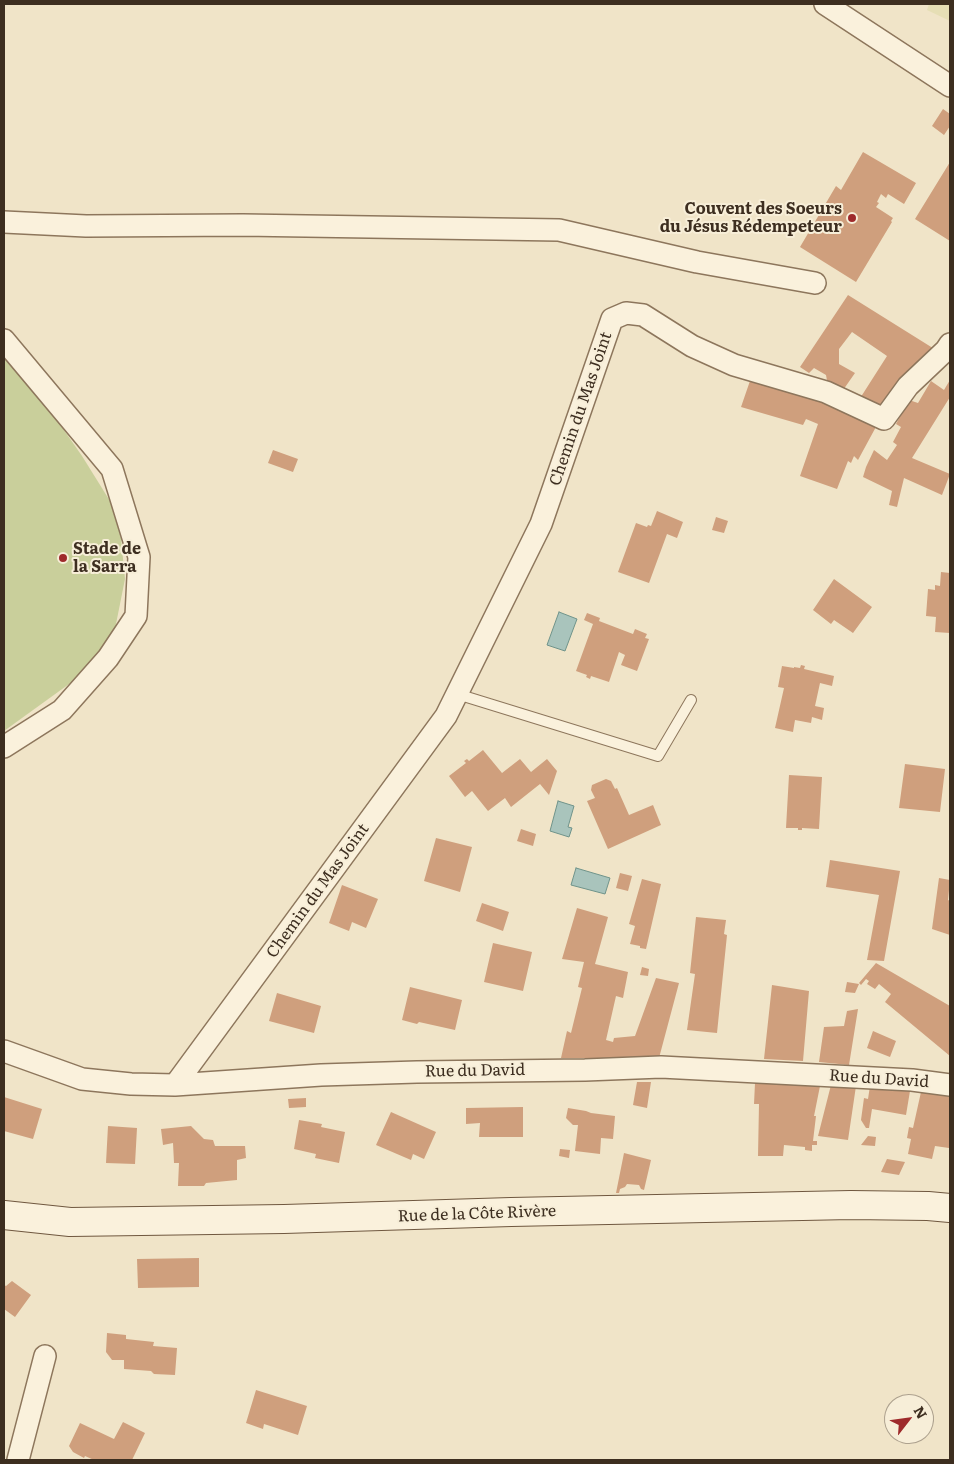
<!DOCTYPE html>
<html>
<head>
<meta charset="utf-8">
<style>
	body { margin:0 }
	#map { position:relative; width:954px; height:1464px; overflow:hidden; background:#f0e4c8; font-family:Literata,serif }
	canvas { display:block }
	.frame { position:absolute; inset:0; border:5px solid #3d2e20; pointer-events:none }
	.north { position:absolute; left:884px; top:1394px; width:50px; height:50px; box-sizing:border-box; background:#f7eed8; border:1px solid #ada18e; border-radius:50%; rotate:60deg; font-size:14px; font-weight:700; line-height:20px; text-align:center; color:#3d2e20 }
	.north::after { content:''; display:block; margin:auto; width:18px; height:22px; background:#9e2a2b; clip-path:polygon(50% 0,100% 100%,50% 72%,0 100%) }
</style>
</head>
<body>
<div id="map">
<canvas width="954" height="1464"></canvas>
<div class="frame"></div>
<div class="north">N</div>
</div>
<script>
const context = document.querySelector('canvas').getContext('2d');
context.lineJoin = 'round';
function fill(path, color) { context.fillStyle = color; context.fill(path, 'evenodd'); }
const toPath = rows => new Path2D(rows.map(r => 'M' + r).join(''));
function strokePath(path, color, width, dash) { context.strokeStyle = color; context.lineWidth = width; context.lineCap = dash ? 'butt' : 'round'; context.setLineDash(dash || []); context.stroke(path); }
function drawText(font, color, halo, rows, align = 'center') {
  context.font = font + ' Literata,serif'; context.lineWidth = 4; context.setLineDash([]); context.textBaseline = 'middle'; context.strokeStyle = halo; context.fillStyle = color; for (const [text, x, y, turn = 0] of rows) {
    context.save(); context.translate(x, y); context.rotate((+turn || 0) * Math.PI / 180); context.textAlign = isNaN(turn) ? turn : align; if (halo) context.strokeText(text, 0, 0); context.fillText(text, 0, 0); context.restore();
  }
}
fill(toPath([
	[929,4,950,4,950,21,927,10]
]), '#e6deb5');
fill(toPath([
	[4,356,34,387,82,456,110,501,121,538,125,579,114,634,109,644,76,679,4,731]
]), '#c9cf9b');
const water = toPath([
	[559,612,577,619,565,651,547,645,559,612],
	[558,801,574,806,568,827,572,828,569,837,550,831,558,801],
	[576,868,610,878,605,894,571,885,576,868]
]);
fill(water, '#a9c4bc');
strokePath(water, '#6f938a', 1);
fill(toPath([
	[943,109,950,114,950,126,944,135,932,126],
	[863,152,916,183,904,204,888,194,886,198,881,194,877,202,879,203,876,207,893,218,891,221,892,222,856,282,800,247,836,186,841,190],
	[950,162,950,241,915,219],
	[848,295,936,350,897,383,874,413,857,403,887,356,852,332,839,349,839,364,855,373,841,393,828,386,826,375,814,368,809,373,800,367],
	[751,378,817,397,877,425,858,460,854,456,851,463,848,461,837,489,800,476,818,424,806,419,803,425,741,407],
	[950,380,950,397,912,458,950,474,942,495,904,478,897,507,889,505,892,491,863,477,866,467,874,450,887,460,897,445,893,442,901,427,896,424,909,400,918,403,931,381,944,390],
	[273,450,298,459,293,472,268,463],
	[657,511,683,522,677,538,667,534,649,583,618,572,636,523,647,527,648,525,651,526],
	[716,517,728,521,724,533,712,530],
	[941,572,950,573,950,633,935,632,936,617,926,616,928,589,935,590,935,585,940,586],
	[834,579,872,607,853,633,834,620,831,624,813,610],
	[587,613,600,618,599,621,633,634,635,629,647,634,645,638,649,639,637,671,621,665,625,655,619,652,609,682,591,676,590,679,586,677,587,675,576,671,593,624,584,620],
	[801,665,805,666,804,669,834,676,832,686,820,683,815,706,824,708,822,720,812,717,811,723,795,720,793,732,775,728,784,688,778,687,782,666,794,668,794,667,800,668],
	[483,750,502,773,520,759,531,772,547,759,557,771,549,795,540,784,511,807,505,798,488,811,472,791,465,797,449,776,466,763,464,761,467,759,469,761],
	[905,764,945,769,940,812,899,808],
	[789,775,822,777,819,829,802,828,802,830,798,830,798,828,786,828],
	[606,779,611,781,615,789,617,788,629,815,653,805,661,825,608,849,587,801,595,798,591,790,592,785],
	[521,829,536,834,533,846,517,841],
	[436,838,472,847,460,892,424,881],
	[830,860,900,871,884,961,867,960,879,895,826,887],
	[620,873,632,876,628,891,616,888],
	[939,878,950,880,948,900,950,901,950,935,932,929],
	[642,879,661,884,646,949,640,948,640,946,630,944,635,926,629,924],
	[342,885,378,899,366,928,352,922,349,931,329,923],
	[482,903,509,912,503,931,476,921],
	[577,908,608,917,595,964,628,972,623,998,616,996,606,1040,613,1042,614,1038,635,1036,656,978,679,983,659,1058,561,1058,567,1031,571,1033,582,988,578,987,584,962,562,959],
	[696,917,726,920,724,934,727,935,717,1033,687,1030,695,974,690,973],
	[493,943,532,952,523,991,484,982],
	[876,963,950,1006,950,1056,885,1002,891,994,879,984,875,989,867,984,869,981,866,979,861,985,859,983],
	[642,967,649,969,648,976,640,975],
	[847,982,859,984,855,993,845,992],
	[772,985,809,991,803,1061,764,1059],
	[410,987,462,1000,455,1030,419,1022,417,1024,402,1020],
	[277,993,321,1006,314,1033,269,1021],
	[858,1009,849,1065,819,1062,824,1027,844,1026,847,1011],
	[873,1031,896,1041,890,1057,867,1048],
	[637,1082,651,1082,647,1108,633,1105],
	[755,1083,790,1083,817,1084,820,1086,814,1116,816,1116,813,1141,817,1141,817,1145,812,1145,812,1151,805,1150,805,1147,784,1145,783,1156,758,1156,759,1104,754,1104],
	[831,1085,856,1086,848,1140,818,1136],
	[870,1086,910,1091,906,1115,872,1109,869,1128,866,1128,861,1120,864,1098,868,1099],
	[921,1092,950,1096,950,1140,949,1148,935,1146,932,1159,908,1154,911,1139,907,1138,909,1127,913,1128],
	[4,1097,42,1109,33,1139,4,1131],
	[306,1098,306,1107,289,1108,288,1099],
	[523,1107,523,1137,479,1137,480,1123,466,1124,466,1108],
	[568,1108,586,1111,591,1113,615,1116,613,1139,601,1138,600,1154,575,1151,578,1125,573,1125,566,1118],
	[391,1112,436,1132,424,1159,413,1154,411,1160,376,1145],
	[299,1120,322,1124,321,1127,345,1132,339,1163,315,1158,316,1154,294,1149],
	[108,1126,137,1128,135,1164,106,1163],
	[191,1126,204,1139,213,1140,215,1146,245,1146,246,1158,237,1160,237,1180,206,1183,204,1186,178,1186,179,1163,174,1163,173,1143,163,1145,161,1129],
	[868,1136,876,1137,875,1146,861,1145],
	[560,1149,570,1150,569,1158,559,1156],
	[624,1153,651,1160,644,1190,641,1189,639,1185,627,1184,625,1187,620,1189,619,1193,616,1193],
	[887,1159,905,1162,899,1175,881,1172],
	[199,1258,199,1287,138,1288,137,1259],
	[12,1281,31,1295,15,1317,4,1309,4,1285,6,1286],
	[107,1333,126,1335,126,1339,154,1342,153,1346,177,1348,175,1375,154,1374,151,1371,124,1369,124,1360,112,1360,106,1352],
	[256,1390,307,1406,298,1435,264,1424,263,1429,246,1423],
	[123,1422,145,1433,132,1460,94,1460,85,1456,84,1458,73,1452,69,1446,80,1423,114,1439]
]), '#cf9f7d');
const lane = toPath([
	[457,694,658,756,691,700]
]);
const street = toPath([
	[825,4,950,86],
	[4,222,86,226,243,225,559,230,697,262,815,283],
	[4,340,112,469,139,557,136,616,108,658,62,710,4,747],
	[4,1051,82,1079,131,1084,175,1085,321,1075,417,1072,585,1070,661,1067,912,1080,950,1085],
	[175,1085,446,716,541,524,612,319,626,313,643,315,692,346,734,365,826,392,884,419,908,386,946,350,950,344],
	[18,1460,45,1356]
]);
const secondary = toPath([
	[4,1215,70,1222,284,1219,511,1212,851,1205,928,1206,950,1208]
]);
strokePath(lane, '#8d765c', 12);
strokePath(street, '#8d765c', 24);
strokePath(secondary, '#6f573f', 30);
strokePath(lane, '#faf1dc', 10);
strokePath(street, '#faf1dc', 21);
strokePath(secondary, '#faf1dc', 28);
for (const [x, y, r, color] of [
	[852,218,5,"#9e2a2b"],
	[63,558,5,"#9e2a2b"]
]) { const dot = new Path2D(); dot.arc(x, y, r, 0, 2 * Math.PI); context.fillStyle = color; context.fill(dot); strokePath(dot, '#f7eed8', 2); }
drawText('bold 16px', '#3d2e20', '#f7eed8', [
	["Couvent des Soeurs",842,209],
	["du Jésus Rédempeteur",842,227],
	["Stade de",73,549,"left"],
	["la Sarra",73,567,"left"]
], 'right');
drawText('16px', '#3d2e20', '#f7eed8', [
	["Chemin du Mas Joint",581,409,-71],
	["Chemin du Mas Joint",318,891,-54],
	["Rue du David",475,1071,-1],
	["Rue du David",879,1079,4],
	["Rue de la Côte Rivère",477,1214,-2]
]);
</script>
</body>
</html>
